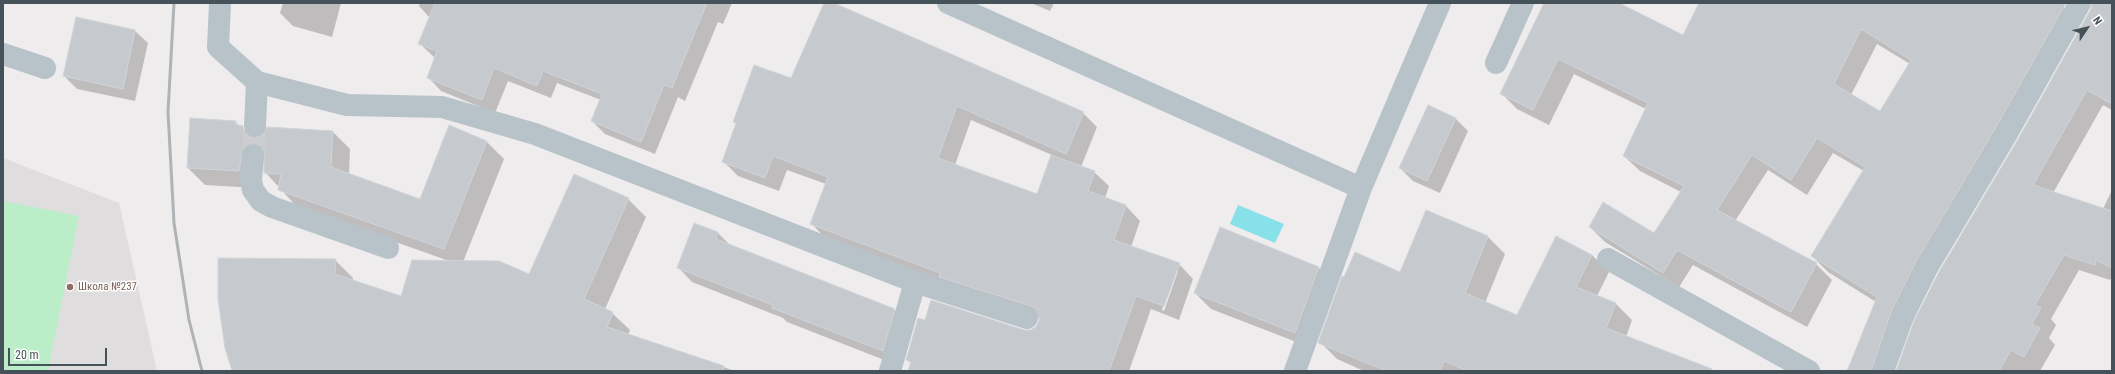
<!DOCTYPE html>
<html>
<head>
<meta charset="utf-8">
<style>
	body { margin:0 }
	#map { position:relative; width:2115px; height:374px; overflow:hidden; background:#efeced; font-family:"Roboto Condensed",sans-serif }
	canvas { display:block }
	.frame { position:absolute; inset:0; border:4px solid #455259; pointer-events:none }
	.north { position:absolute; left:2067px; top:8px; width:40px; height:40px; -webkit-text-stroke:3px #fff; paint-order:stroke; rotate:55deg; font-size:11px; font-weight:700; line-height:16px; text-align:center; color:#455259 }
	.north::after { content:''; display:block; margin:auto; width:14px; height:18px; background:#455259; clip-path:polygon(50% 0,100% 100%,50% 72%,0 100%) }
	.scale { position:absolute; left:8px; top:348px; width:99px; height:18px; box-sizing:border-box; border:2px solid #455259; border-top:0; padding-left:5px; font-size:12px; line-height:14px; white-space:nowrap; color:#455259; -webkit-text-stroke:3px #fff; paint-order:stroke }
</style>
</head>
<body>
<div id="map">
<canvas width="2115" height="374"></canvas>
<div class="frame"></div>
<div class="north">N</div>
<div class="scale">20 m</div>
</div>
<script>
const context = document.querySelector('canvas').getContext('2d');
context.lineJoin = 'round';
function fill(path, color) { context.fillStyle = color; context.fill(path, 'evenodd'); }
const toPath = rows => new Path2D(rows.map(r => 'M' + r).join(''));
function strokePath(path, color, width, dash) { context.strokeStyle = color; context.lineWidth = width; context.lineCap = dash ? 'butt' : 'round'; context.setLineDash(dash || []); context.stroke(path); }
function drawText(font, color, halo, rows, align = 'center') {
  context.font = font + ' "Roboto Condensed",sans-serif'; context.lineWidth = 3; context.setLineDash([]); context.textBaseline = 'middle'; context.strokeStyle = halo; context.fillStyle = color; for (const [text, x, y, turn = 0] of rows) {
    context.save(); context.translate(x, y); context.rotate((+turn || 0) * Math.PI / 180); context.textAlign = isNaN(turn) ? turn : align; if (halo) context.strokeText(text, 0, 0); context.fillText(text, 0, 0); context.restore();
  }
}
fill(toPath([
	[3,158,119,203,157,371,3,371]
]), '#e0ddde');
fill(toPath([
	[3,201,79,216,48,371,3,371]
]), '#baedc8');
fill(toPath([
	[1238,205,1284,224,1275,243,1230,224]
]), '#88e0e9');
fill(toPath([
	[283,3,341,3,332,37,293,26,280,13],
	[420,3,732,3,723,24,718,22,685,101,678,97,655,154,605,134,592,121,601,100,557,83,551,98,508,81,495,113,441,91,428,77,435,58,420,44,430,18,419,6],
	[825,3,831,3,1083,113,1097,127,1081,167,1094,172,1109,186,1105,198,1126,206,1140,221,1131,247,1179,264,1193,279,1179,320,1151,309,1129,371,909,371,912,364,907,360,925,322,1030,331,1036,328,1040,318,955,291,826,239,812,224,826,184,787,170,779,191,738,176,724,162,737,125,734,122,792,80],
	[971,120,1052,155,1038,195,955,165],
	[1176,271,1178,271,1164,311,1162,310],
	[1031,3,1054,3,1050,11],
	[1546,3,1617,3,1684,36,1700,3,2058,3,2079,22,1933,275,1891,371,1848,371,1876,302,1828,272,1812,256,1864,171,1833,153,1807,195,1768,170,1735,221,1816,264,1832,280,1807,327,1693,265,1679,287,1605,242,1590,227,1655,234,1681,192,1640,171,1624,156,1646,109,1574,74,1549,125,1517,109,1501,93],
	[1877,44,1910,64,1880,112,1851,95],
	[2094,3,2112,3,2112,110,2103,105,2053,193,2103,209,2112,190,2112,275,2110,280,2079,270,2051,319,2056,325,2049,338,2055,345,2040,371,1897,371,2018,142],
	[76,18,135,31,148,43,135,101,77,89,64,76],
	[1455,118,1468,131,1440,193,1413,181,1400,168],
	[235,122,255,139,333,132,350,149,349,175,421,200,486,141,504,159,463,262,529,276,628,199,646,217,605,309,612,313,630,330,628,335,735,371,233,371,335,260,353,278,353,281,401,297,449,261,297,207,265,172,266,160,260,165,256,188,205,185,188,168],
	[1426,211,1488,237,1505,254,1485,303,1518,317,1592,255,1609,272,1597,296,1615,303,1632,320,1626,337,1714,371,1364,371,1337,359,1320,342,1401,273],
	[718,233,731,246,894,309,909,324,897,365,787,322,783,318,692,282,678,267],
	[1319,268,1335,284,1312,348,1211,309,1195,293]
]), '#0003');
const building = toPath([
	[435,3,707,3,672,88,664,85,641,142,591,121,602,94,543,71,537,86,494,68,482,100,427,78,437,51,418,44,435,3],
	[824,3,834,3,1084,112,1066,154,957,106,938,158,1037,194,1051,155,1095,171,1088,191,1126,205,1114,240,1180,263,1164,306,1136,296,1109,371,908,371,911,362,906,360,918,318,925,320,931,300,1024,330,1030,330,1036,327,1039,321,1039,315,1036,309,1031,306,939,277,940,273,810,224,828,177,773,156,765,178,722,162,736,123,733,122,754,65,791,78,824,3],
	[1544,3,1619,3,1683,35,1699,3,2066,3,1995,129,1917,260,1891,312,1871,371,1847,371,1877,297,1811,256,1865,167,1817,138,1791,180,1752,155,1717,210,1817,263,1791,312,1677,250,1663,273,1589,227,1603,202,1654,233,1684,186,1623,156,1648,103,1558,59,1533,110,1500,94,1544,3],
	[1861,29,1911,60,1880,111,1834,84,1861,29],
	[2092,3,2112,3,2112,104,2087,90,2033,185,2112,211,2112,268,2096,260,2095,265,2064,255,2035,305,2041,308,2032,324,2040,328,2024,357,2011,350,1999,371,1896,371,1914,321,1939,272,2017,141,2091,9,2092,3],
	[76,17,135,30,123,89,63,76,76,17],
	[1428,105,1456,118,1427,181,1399,168,1428,105],
	[190,118,236,121,235,125,243,126,244,132,254,138,261,137,267,127,333,131,331,167,420,199,449,125,487,141,444,249,278,190,281,174,264,173,264,150,260,145,254,143,247,144,243,148,239,171,187,168,190,118],
	[574,174,629,198,584,299,613,312,607,327,724,366,723,371,232,371,225,348,218,299,218,258,336,259,335,274,401,296,412,260,499,261,529,274,574,174],
	[1426,210,1488,236,1465,293,1517,315,1556,236,1592,255,1576,287,1616,303,1606,328,1712,369,1712,371,1468,371,1444,361,1440,371,1386,371,1318,343,1342,276,1344,277,1355,252,1400,272,1426,210],
	[694,223,718,232,716,239,895,309,883,351,772,308,773,305,677,268,694,223],
	[1220,227,1319,267,1295,333,1194,293,1220,227]
]);
fill(building, '#c6cacf');
strokePath(building, '#d0d3d8', 1);
strokePath(toPath([
	[253,155,255,126]
]), '#cdcdcf', 22, [22, 11]);
strokePath(toPath([
	[220,3,218,47,257,82,347,105,442,107,535,134,915,282,890,371],
	[948,3,1361,188],
	[3,54,45,68],
	[1496,63,1523,3],
	[255,126,257,82],
	[253,155,251,180,253,190,261,201,272,207,388,248],
	[1608,259,1809,371],
	[915,282,1027,318],
	[1295,371,1361,188,1440,3],
	[1883,371,1903,316,1928,266,2006,135,2080,3]
]), '#b8c3c9', 22);
strokePath(toPath([
	[174,3,168,112,174,223,189,320,202,371]
]), '#afb3b7', 3);
for (const [x, y, r, color] of [
	[70,287,4,"#8d6e63"]
]) { const dot = new Path2D(); dot.arc(x, y, r, 0, 2 * Math.PI); context.fillStyle = color; context.fill(dot); strokePath(dot, '#fff', 1.5); }
drawText('11px', '#785e54', '#fff', [
	["Школа №237",78,287]
], 'left');
</script>
</body>
</html>
